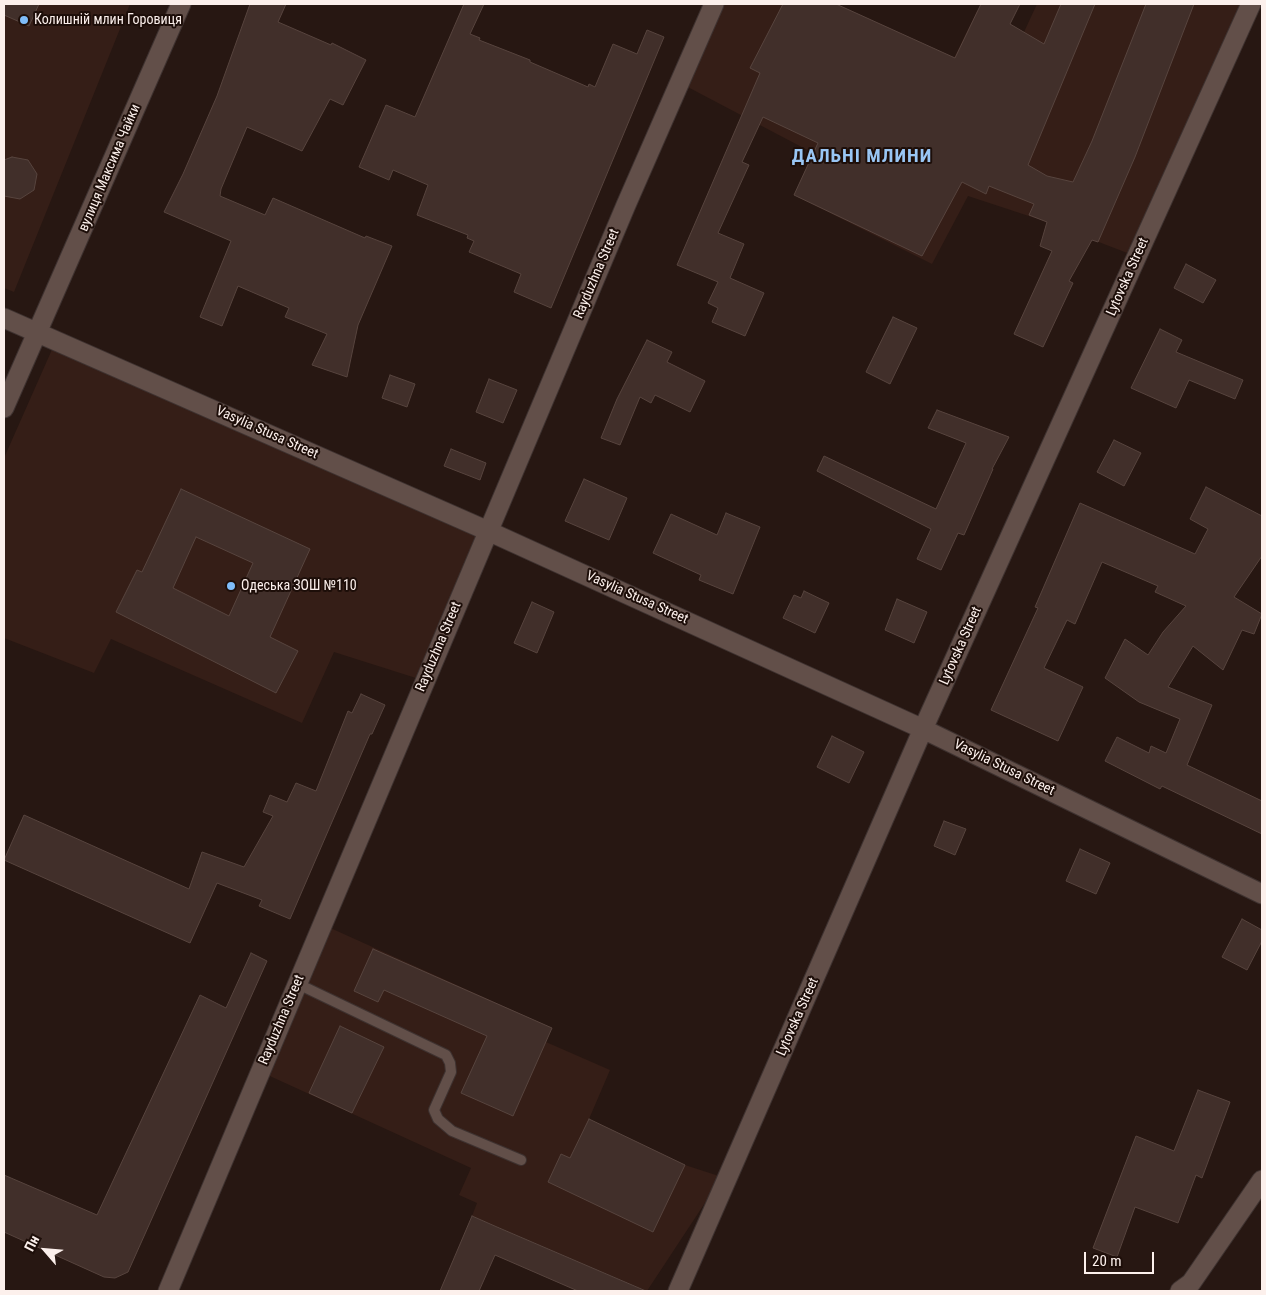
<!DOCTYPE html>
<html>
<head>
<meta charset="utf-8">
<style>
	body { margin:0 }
	#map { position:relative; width:1266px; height:1295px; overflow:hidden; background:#271712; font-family:"Roboto Condensed",sans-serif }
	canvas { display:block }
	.frame { position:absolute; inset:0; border:5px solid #fcf0ec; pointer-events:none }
	.north { position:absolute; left:20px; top:1225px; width:50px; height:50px; -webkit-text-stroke:4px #1d0e09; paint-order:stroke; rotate:297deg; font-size:14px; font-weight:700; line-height:20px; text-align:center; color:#fcf0ec }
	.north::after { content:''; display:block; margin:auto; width:18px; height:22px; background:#fcf0ec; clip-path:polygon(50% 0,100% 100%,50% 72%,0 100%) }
	.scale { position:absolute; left:1084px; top:1252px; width:70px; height:22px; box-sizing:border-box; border:2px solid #fcf0ec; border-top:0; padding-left:6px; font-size:15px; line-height:18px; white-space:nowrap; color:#fcf0ec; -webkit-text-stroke:4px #1d0e09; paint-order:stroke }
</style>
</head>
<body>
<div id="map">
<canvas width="1266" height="1295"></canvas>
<div class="frame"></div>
<div class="north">Пн</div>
<div class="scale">20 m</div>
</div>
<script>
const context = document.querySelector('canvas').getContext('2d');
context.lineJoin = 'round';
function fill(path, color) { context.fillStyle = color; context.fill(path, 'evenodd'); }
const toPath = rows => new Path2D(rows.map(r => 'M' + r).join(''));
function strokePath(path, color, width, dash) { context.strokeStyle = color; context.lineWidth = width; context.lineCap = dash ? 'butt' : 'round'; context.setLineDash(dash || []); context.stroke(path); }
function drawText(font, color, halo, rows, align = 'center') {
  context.font = font + ' "Roboto Condensed",sans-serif'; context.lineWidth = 4; context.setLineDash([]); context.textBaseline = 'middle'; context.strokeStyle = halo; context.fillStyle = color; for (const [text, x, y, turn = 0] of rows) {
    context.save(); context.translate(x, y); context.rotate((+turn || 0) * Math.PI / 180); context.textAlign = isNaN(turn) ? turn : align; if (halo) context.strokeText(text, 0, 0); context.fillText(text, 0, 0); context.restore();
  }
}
fill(toPath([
	[4,4,130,4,14,292,4,288],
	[717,4,836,4,954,58,977,11,1024,32,1037,4,1246,4,1135,256,1047,222,968,196,932,264,794,195,813,153,682,84],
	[54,345,481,534,419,679,334,652,302,723,111,639,94,673,4,638,4,458],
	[326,926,552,1028,546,1042,610,1070,589,1119,685,1165,722,1177,647,1291,472,1216,477,1203,459,1195,471,1168,261,1072]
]), '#351e17');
const building = toPath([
	[4,4,39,4,29,26,4,15,4,4],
	[250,4,286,4,278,22,331,45,332,43,366,60,343,105,330,99,302,151,247,127,221,189,220,196,265,215,273,198,365,238,366,236,392,246,358,325,347,377,312,365,327,334,285,317,289,308,238,286,222,326,200,317,231,241,164,212,183,174,217,96,250,4],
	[464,4,484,4,470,34,480,38,479,40,530,60,530,62,588,87,589,84,595,87,613,44,637,54,647,30,664,37,551,308,514,292,521,274,469,252,474,241,467,238,468,235,417,215,428,185,393,170,389,180,359,167,386,105,415,117,464,4],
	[783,4,836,4,955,58,981,4,1020,4,1010,24,1044,44,1061,4,1095,4,1028,165,1047,176,1073,182,1092,141,1146,4,1194,4,1135,157,1098,242,1092,240,1069,281,1073,283,1043,347,1014,334,1052,251,1040,246,1047,222,1029,215,1034,204,989,186,986,194,962,182,922,256,794,195,818,143,763,117,742,162,749,165,718,233,744,244,730,278,764,293,745,336,712,322,718,308,708,303,718,282,677,265,760,73,750,68,783,4],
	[12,157,28,160,37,174,34,190,20,199,4,196,4,160,12,157],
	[1186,264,1216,280,1203,303,1174,288,1186,264],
	[893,317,917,328,890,384,866,372,893,317],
	[1160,329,1182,340,1176,352,1243,380,1235,399,1189,380,1176,408,1131,388,1160,329],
	[647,340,672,352,667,362,705,381,690,412,655,395,651,403,640,397,620,445,601,438,617,399,647,340],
	[390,375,415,384,407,407,382,398,390,375],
	[489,379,517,390,503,423,476,412,489,379],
	[937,410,1009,437,992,469,993,469,964,535,958,533,941,570,917,559,931,529,817,471,824,456,936,509,966,443,928,428,937,410],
	[1114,440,1141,453,1124,486,1097,472,1114,440],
	[451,449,486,463,480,480,444,466,451,449],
	[584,479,627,498,609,540,565,521,584,479],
	[1206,487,1262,516,1262,556,1234,597,1262,614,1254,634,1242,630,1223,670,1193,646,1168,687,1212,705,1187,765,1262,801,1262,834,1162,786,1160,789,1105,761,1117,737,1149,753,1151,746,1166,753,1180,719,1139,702,1105,678,1125,639,1148,655,1163,632,1186,606,1155,592,1158,586,1102,562,1075,624,1067,620,1044,668,1083,687,1058,741,991,710,1038,608,1035,607,1080,503,1195,554,1208,529,1190,519,1206,487],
	[181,489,310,549,270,637,298,651,276,693,116,612,137,570,142,572,181,489],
	[196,537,253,563,229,616,173,588,196,537],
	[726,513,760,527,733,594,699,580,701,575,653,553,671,514,717,535,726,513],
	[804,591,829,603,815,633,783,618,794,595,801,598,804,591],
	[897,599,927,612,914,643,885,630,897,599],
	[532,602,554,612,537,653,514,643,532,602],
	[361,694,385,705,372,734,370,734,290,919,259,906,262,900,217,883,190,943,4,860,24,815,189,889,202,852,244,867,273,816,263,812,270,795,287,802,296,783,316,791,348,711,352,713,361,694],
	[832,736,864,752,849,783,817,767,832,736],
	[944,821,966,829,955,855,934,846,944,821],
	[1080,849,1110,863,1096,894,1066,881,1080,849],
	[1242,919,1262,930,1262,941,1247,970,1222,957,1242,919],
	[373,949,552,1028,513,1116,461,1093,487,1036,384,990,378,1002,354,991,373,949],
	[251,953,267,961,128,1272,115,1278,104,1277,4,1232,4,1175,97,1215,200,995,226,1008,251,953],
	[340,1026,384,1047,352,1113,309,1093,340,1026],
	[1198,1090,1230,1102,1202,1178,1196,1175,1178,1223,1135,1207,1117,1257,1093,1248,1136,1136,1174,1151,1198,1090],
	[589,1119,685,1165,653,1232,548,1182,561,1154,570,1158,589,1119],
	[472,1216,497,1227,646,1291,578,1291,495,1255,479,1291,440,1291,472,1216]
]);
fill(building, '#412f2a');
strokePath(building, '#57443e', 1);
const lane = toPath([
	[298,984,446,1055,450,1063,451,1072,434,1110,438,1119,452,1131,521,1160]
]);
const street = toPath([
	[4,318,488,531,923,729,1262,894],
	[4,408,181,4],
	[168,1291,626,205,714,4],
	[678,1291,923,729,1251,4],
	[1180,1291,1191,1283,1262,1180]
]);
strokePath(lane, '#3e3230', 12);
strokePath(street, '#3e3230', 21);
strokePath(lane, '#624f49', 10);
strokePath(street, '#624f49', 19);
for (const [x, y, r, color] of [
	[24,20,5,"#7fbdfa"],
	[231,586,5,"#7fbdfa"]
]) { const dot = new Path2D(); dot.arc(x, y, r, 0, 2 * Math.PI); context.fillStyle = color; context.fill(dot); strokePath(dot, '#1d0e09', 2); }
drawText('14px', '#fcf0ec', '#1d0e09', [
	["Колишній млин Горовиця",34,20],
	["Одеська ЗОШ №110",241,586]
], 'left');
drawText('14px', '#fcf0ec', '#1d0e09', [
	["вулиця Максима Чайки",110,168,-67],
	["Rayduzhna Street",597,274,-67],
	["Lytovska Street",1128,277,-66],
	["Vasylia Stusa Street",267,433,24],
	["Vasylia Stusa Street",637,598,24],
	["Lytovska Street",961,646,-66],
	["Rayduzhna Street",439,647,-67],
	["Vasylia Stusa Street",1004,768,26],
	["Lytovska Street",798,1017,-66],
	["Rayduzhna Street",282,1020,-67]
]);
context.letterSpacing = '1px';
drawText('bold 19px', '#99c6f4', '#1d0e09', [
	["ДАЛЬНІ МЛИНИ",862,157]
]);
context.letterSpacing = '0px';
</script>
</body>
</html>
